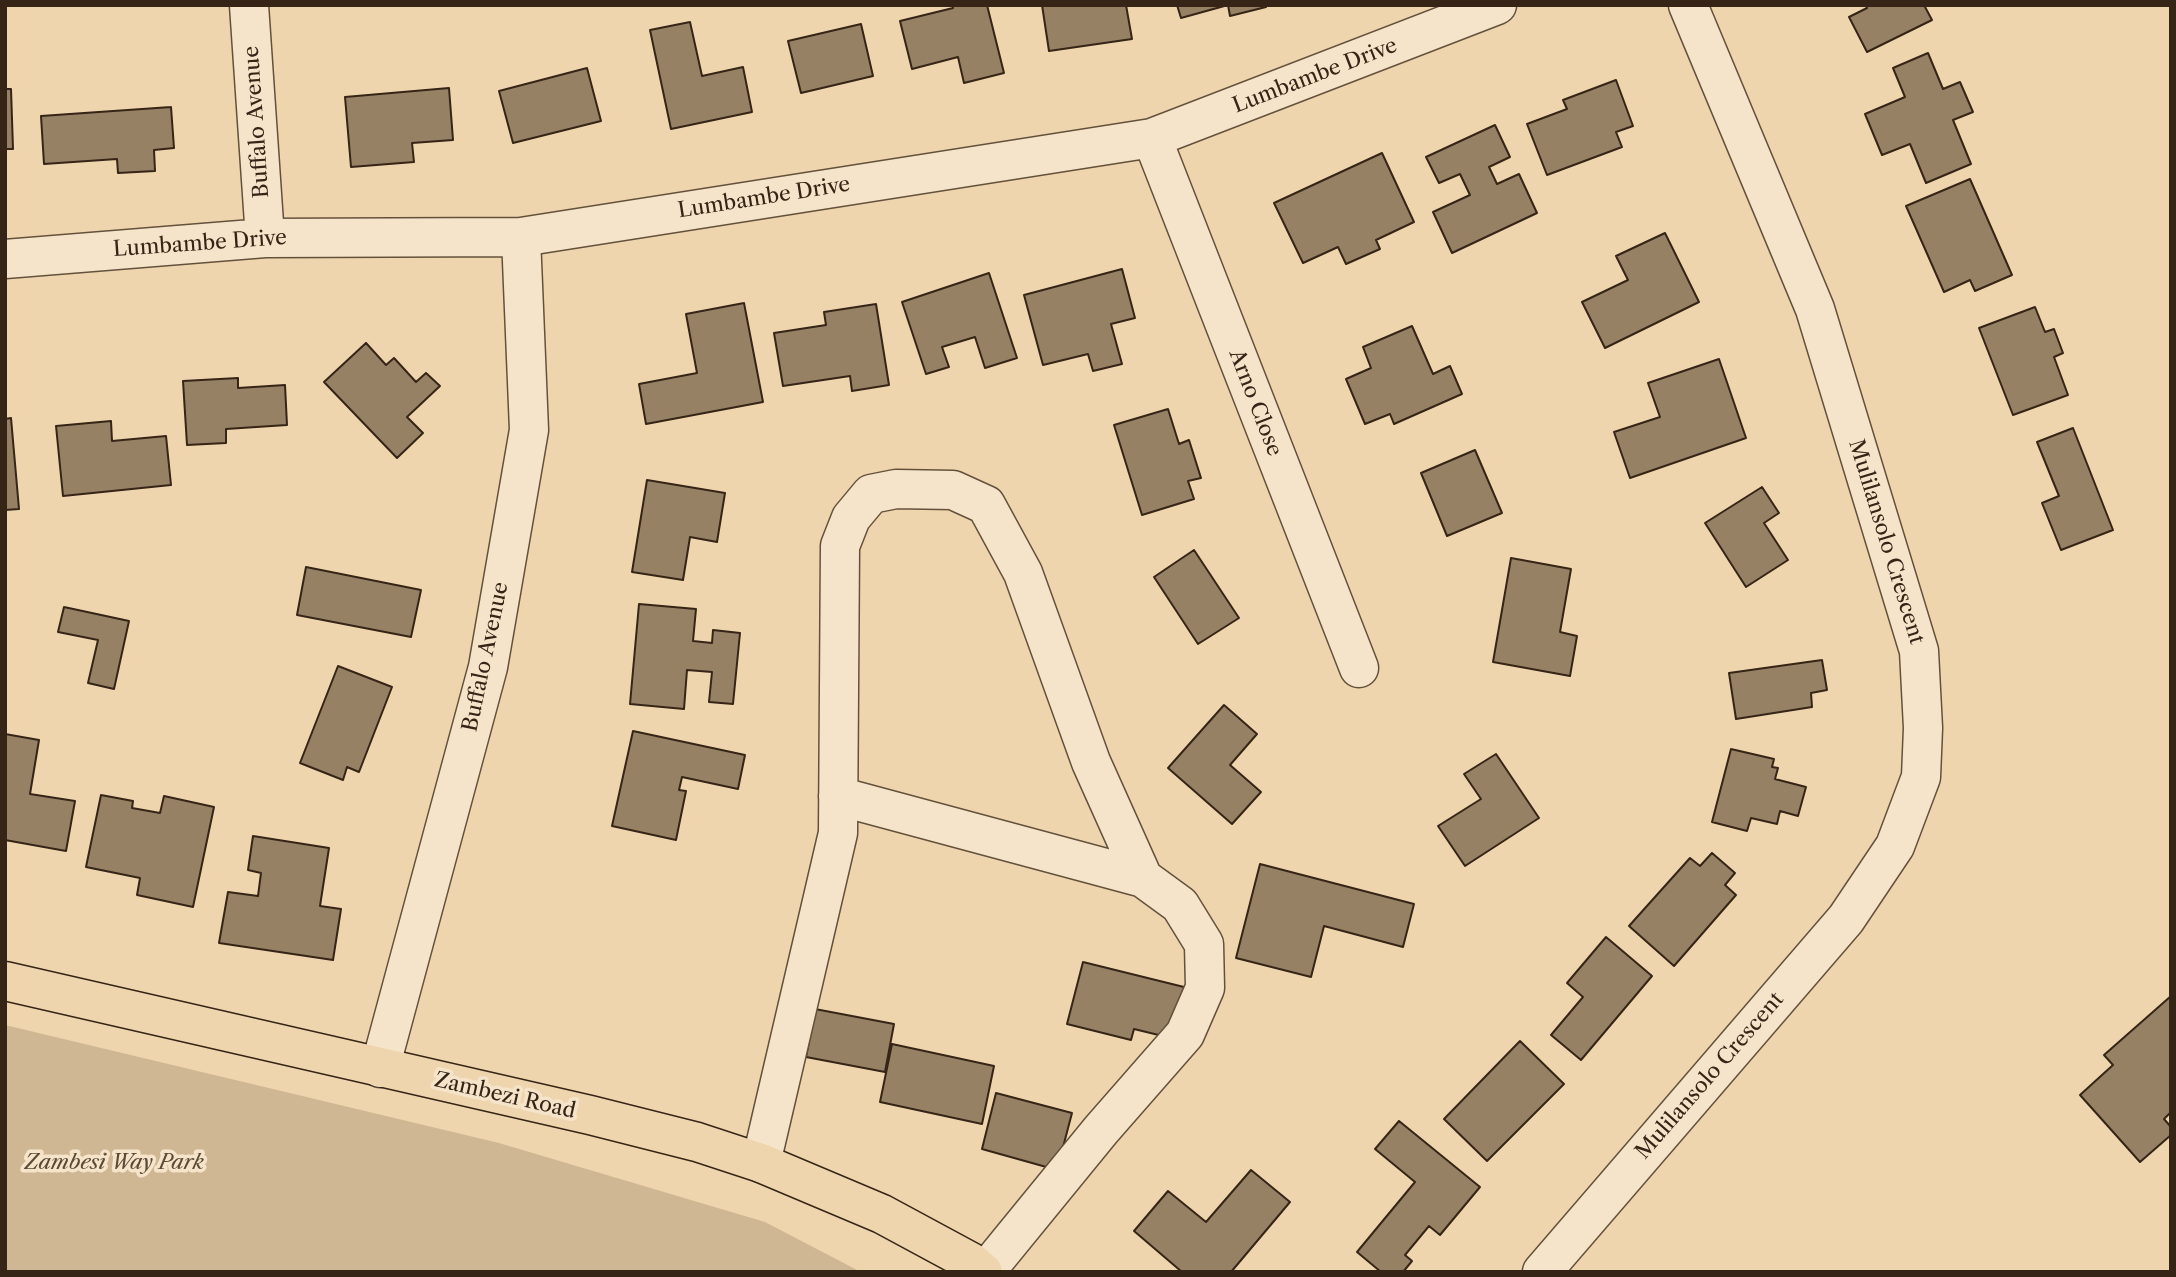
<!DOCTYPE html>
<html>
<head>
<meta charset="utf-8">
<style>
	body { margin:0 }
	#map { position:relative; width:2176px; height:1277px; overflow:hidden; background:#efd5ae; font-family:"Libre Caslon Text",serif }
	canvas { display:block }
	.frame { position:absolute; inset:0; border:7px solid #362516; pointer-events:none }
</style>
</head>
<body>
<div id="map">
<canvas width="2176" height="1277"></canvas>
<div class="frame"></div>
</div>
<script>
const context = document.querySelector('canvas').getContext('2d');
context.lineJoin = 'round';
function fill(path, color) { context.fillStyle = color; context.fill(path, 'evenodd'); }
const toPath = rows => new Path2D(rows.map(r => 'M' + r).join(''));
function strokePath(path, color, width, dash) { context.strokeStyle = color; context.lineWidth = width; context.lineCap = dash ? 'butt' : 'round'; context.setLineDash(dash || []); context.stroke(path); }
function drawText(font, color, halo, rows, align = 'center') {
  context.font = font + ' "Libre Caslon Text",serif'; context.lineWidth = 7; context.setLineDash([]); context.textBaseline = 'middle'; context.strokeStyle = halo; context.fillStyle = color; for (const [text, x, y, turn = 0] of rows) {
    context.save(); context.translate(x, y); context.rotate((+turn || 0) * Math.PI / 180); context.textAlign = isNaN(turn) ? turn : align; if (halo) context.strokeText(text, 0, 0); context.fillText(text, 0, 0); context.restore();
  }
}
fill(toPath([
	[5,1025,499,1143,765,1222,861,1272,5,1272]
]), '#d0b794');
const building = toPath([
	[952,5,987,5,1004,73,964,83,958,57,912,69,900,21,953,8,952,5],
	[1042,5,1126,5,1132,39,1049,51,1042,5],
	[1177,5,1265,5,1266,7,1230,16,1228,5,1181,18,1177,5],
	[1866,5,1924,5,1932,20,1867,52,1849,17,1867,8,1866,5],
	[690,22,702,76,743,67,752,112,671,129,650,30,690,22],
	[861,24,873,76,801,93,788,41,861,24],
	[1928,53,1943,89,1960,82,1973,112,1953,120,1971,164,1926,183,1910,144,1882,155,1865,114,1905,97,1893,68,1928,53],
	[587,68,601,121,513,143,499,91,587,68],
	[1616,80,1633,126,1616,132,1622,147,1547,175,1527,124,1567,109,1563,100,1616,80],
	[449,88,453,140,412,143,414,162,351,167,345,97,449,88],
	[5,89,11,89,13,149,5,149,5,89],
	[171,107,174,148,154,150,155,171,118,173,117,159,44,164,41,116,171,107],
	[1495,125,1510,157,1489,167,1497,184,1519,174,1537,213,1452,253,1433,212,1470,195,1460,174,1439,183,1426,157,1495,125],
	[1382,153,1414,222,1376,240,1380,249,1346,264,1338,247,1303,263,1274,203,1382,153],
	[1970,179,2012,275,1975,291,1970,280,1944,292,1906,206,1970,179],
	[1665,233,1699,302,1605,348,1582,302,1628,280,1616,256,1665,233],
	[1122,269,1135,318,1111,324,1122,364,1093,371,1088,354,1043,365,1024,295,1122,269],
	[989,273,1017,358,985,368,975,337,942,347,949,367,926,374,902,302,989,273],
	[744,303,763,402,646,424,639,384,697,373,686,314,744,303],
	[876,304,889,385,852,391,850,376,783,386,774,333,826,325,824,312,876,304],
	[2035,307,2045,332,2054,329,2063,353,2054,357,2068,395,2013,415,1979,328,2035,307],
	[1412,326,1433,374,1450,366,1462,394,1394,424,1390,414,1365,424,1346,379,1371,368,1363,347,1412,326],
	[366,343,386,365,394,358,416,382,426,373,440,386,407,417,423,433,397,458,324,382,366,343],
	[1719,359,1746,438,1630,478,1614,432,1660,417,1648,383,1719,359],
	[238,378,238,388,285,385,287,425,226,429,226,443,187,445,183,381,238,378],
	[1168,409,1179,444,1189,440,1201,478,1188,481,1194,499,1142,515,1114,425,1168,409],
	[11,418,19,509,5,510,5,419,11,418],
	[111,421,112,441,166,436,171,485,63,496,56,426,111,421],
	[2073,428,2113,530,2061,550,2042,503,2059,496,2037,442,2073,428],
	[1475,450,1502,513,1447,536,1421,473,1475,450],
	[647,480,725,493,717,542,690,537,683,580,632,572,647,480],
	[1762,487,1779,513,1764,523,1788,560,1746,587,1705,523,1762,487],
	[1194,550,1239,618,1198,644,1154,577,1194,550],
	[1511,558,1571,569,1560,632,1577,636,1570,676,1493,662,1511,558],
	[306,567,421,590,411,637,297,615,306,567],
	[639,604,696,609,693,641,712,643,713,630,740,633,733,704,709,702,712,672,687,670,684,709,630,704,639,604],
	[64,607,129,621,114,689,88,683,98,640,58,632,64,607],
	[1822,660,1827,690,1811,693,1812,707,1736,719,1729,673,1822,660],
	[338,666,392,687,359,772,347,767,343,780,300,763,338,666],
	[1224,705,1257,734,1230,765,1261,792,1232,824,1168,768,1224,705],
	[633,731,745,755,738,789,682,777,679,790,686,791,676,840,612,826,633,731],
	[5,734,39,740,30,794,75,801,66,851,5,840,5,734],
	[1731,749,1774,759,1772,767,1778,768,1775,779,1806,787,1798,816,1780,811,1777,824,1751,818,1747,831,1712,822,1731,749],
	[1496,754,1539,818,1465,866,1438,826,1481,799,1464,774,1496,754],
	[101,795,133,801,132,808,160,813,164,796,214,807,193,907,137,895,140,878,86,867,101,795],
	[253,836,329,848,320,906,341,909,333,960,219,943,228,892,258,896,261,873,248,870,253,836],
	[1712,853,1735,873,1725,885,1736,895,1674,966,1629,926,1690,858,1700,866,1712,853],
	[1260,864,1414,904,1403,947,1324,926,1311,977,1236,958,1260,864],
	[1606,937,1652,976,1581,1060,1551,1035,1583,997,1567,983,1606,937],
	[1083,962,1188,988,1175,1039,1134,1029,1131,1040,1067,1024,1083,962],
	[2171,996,2171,1112,2164,1119,2171,1127,2171,1135,2140,1162,2080,1095,2113,1065,2104,1055,2171,996],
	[815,1009,894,1024,885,1072,806,1057,815,1009],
	[1520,1041,1564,1084,1487,1161,1444,1119,1520,1041],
	[892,1044,994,1066,982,1124,880,1102,892,1044],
	[996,1093,1072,1113,1057,1170,982,1149,996,1093],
	[1399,1121,1480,1187,1440,1235,1429,1226,1405,1255,1412,1261,1403,1272,1381,1272,1357,1252,1415,1182,1375,1149,1399,1121],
	[1251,1170,1290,1202,1231,1272,1182,1272,1134,1231,1168,1191,1206,1222,1251,1170]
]);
fill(building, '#968165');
strokePath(building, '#362516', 2);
const minor = toPath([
	[249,5,265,238],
	[1152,138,1359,668],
	[5,259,265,238,521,237,1152,138,1497,5],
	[838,796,1143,878,1180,905,1204,944,1205,988,1185,1034,1101,1130,985,1272],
	[380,1068,488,667,529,430,521,237],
	[761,1163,838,833,840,546,851,518,871,494,896,489,953,490,986,505,1023,573,1091,762,1143,878],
	[1542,1272,1846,919,1895,846,1921,777,1923,728,1919,651,1815,309,1688,5]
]);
const major = toPath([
	[5,981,590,1115,697,1142,761,1163,882,1214,971,1262,983,1272]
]);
strokePath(minor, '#64513c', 41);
strokePath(major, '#362516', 41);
strokePath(minor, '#f5e4ca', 38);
strokePath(major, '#efd5ae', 38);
drawText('21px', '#362516', '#f5e4ca', [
	["Lumbambe Drive",1315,76,-21],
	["Buffalo Avenue",257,122,-94],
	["Lumbambe Drive",764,198,-9],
	["Lumbambe Drive",200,244,-4],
	["Arno Close",1255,403,69],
	["Mulilansolo Crescent",1886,542,73],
	["Buffalo Avenue",486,657,-78],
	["Mulilansolo Crescent",1710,1076,-49],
	["Zambezi Road",505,1096,13]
]);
drawText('italic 21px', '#5c4a36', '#f5e4ca', [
	["Zambesi Way Park",114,1163]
]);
</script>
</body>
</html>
